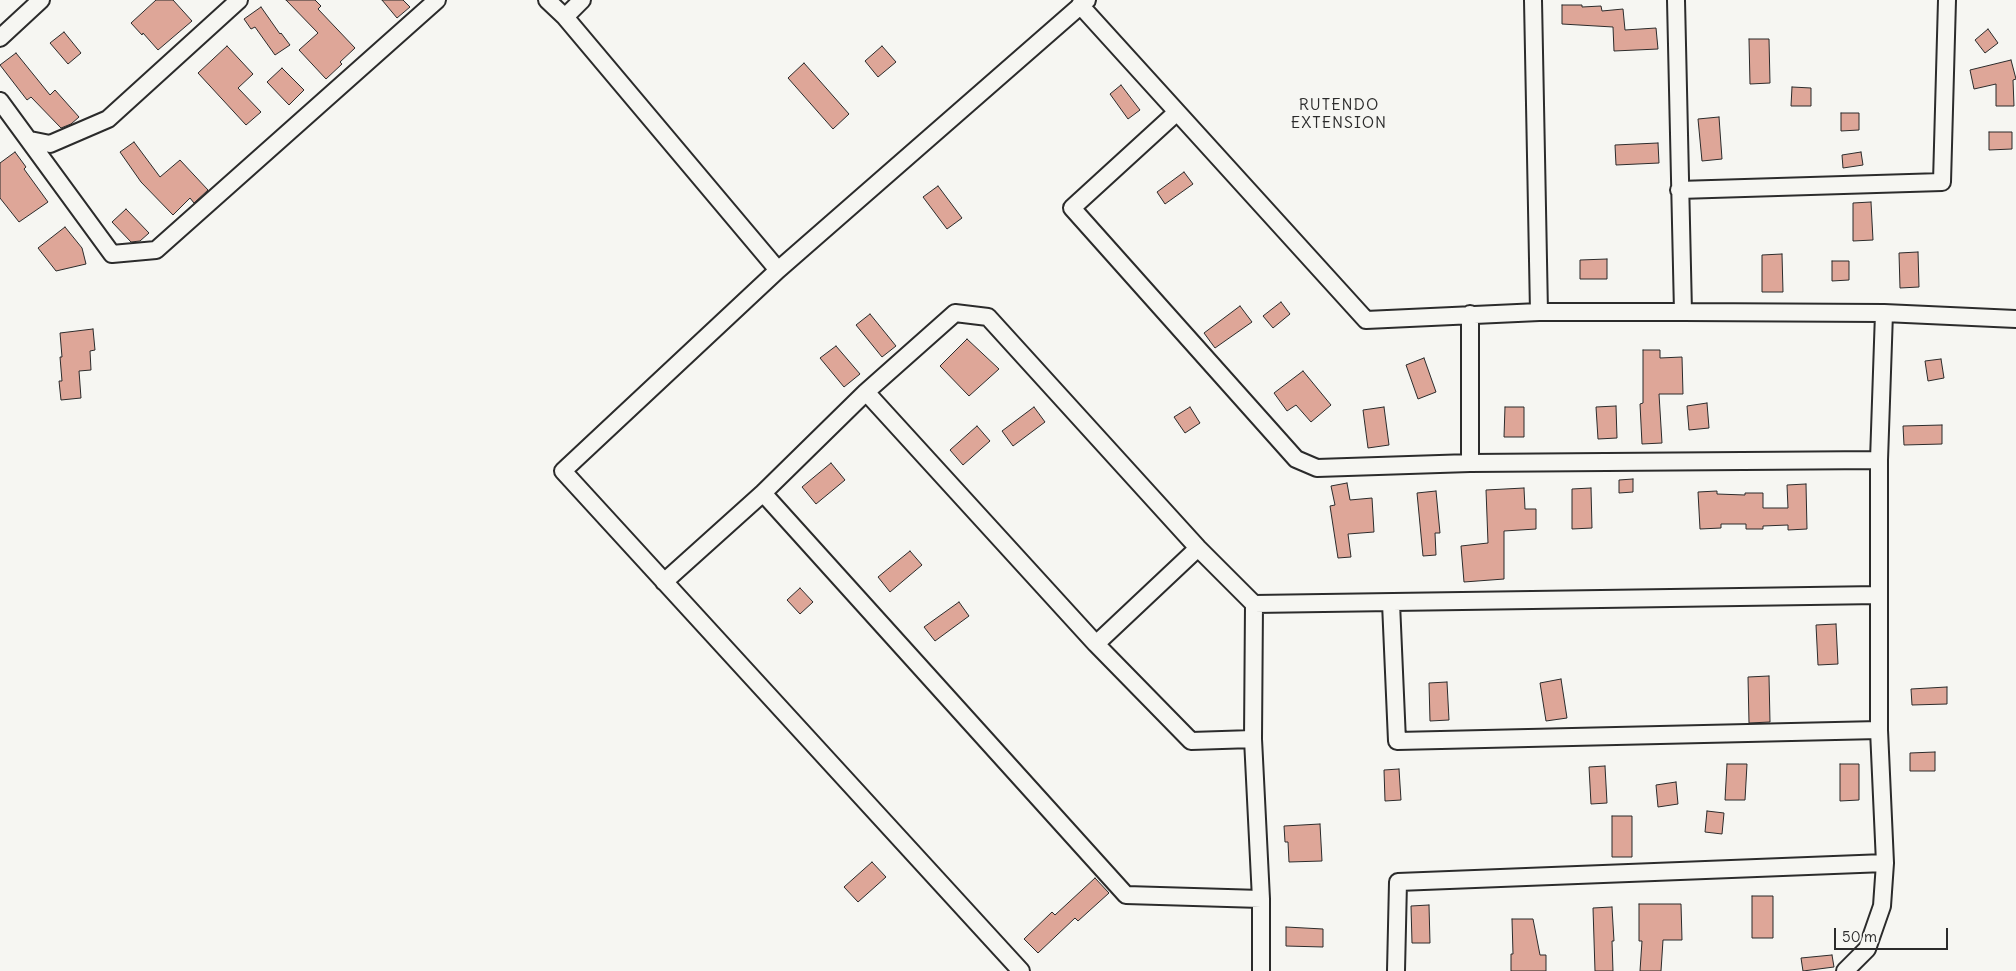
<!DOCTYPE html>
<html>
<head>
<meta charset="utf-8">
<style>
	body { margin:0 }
	#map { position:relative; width:2016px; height:971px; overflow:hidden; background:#f6f6f2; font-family:Delius,sans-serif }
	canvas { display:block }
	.scale { position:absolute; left:1834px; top:928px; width:114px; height:22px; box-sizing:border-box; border:2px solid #2b2b2b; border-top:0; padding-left:6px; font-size:15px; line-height:18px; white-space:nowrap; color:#2b2b2b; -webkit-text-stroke:4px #f6f6f2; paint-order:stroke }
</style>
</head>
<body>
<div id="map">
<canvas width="2016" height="971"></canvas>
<div class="scale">50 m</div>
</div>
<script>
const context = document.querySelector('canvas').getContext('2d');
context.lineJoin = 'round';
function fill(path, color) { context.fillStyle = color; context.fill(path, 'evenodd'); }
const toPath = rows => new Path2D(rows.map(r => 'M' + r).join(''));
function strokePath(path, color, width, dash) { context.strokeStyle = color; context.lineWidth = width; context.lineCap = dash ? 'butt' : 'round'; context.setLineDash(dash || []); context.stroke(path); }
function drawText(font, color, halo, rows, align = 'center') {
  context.font = font + ' Delius,sans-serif'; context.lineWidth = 4; context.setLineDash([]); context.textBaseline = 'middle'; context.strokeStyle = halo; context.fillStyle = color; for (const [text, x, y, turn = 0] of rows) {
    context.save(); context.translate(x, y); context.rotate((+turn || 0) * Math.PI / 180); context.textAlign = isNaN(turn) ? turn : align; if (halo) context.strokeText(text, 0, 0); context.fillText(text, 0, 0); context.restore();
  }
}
const building = toPath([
	[156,0,173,0,192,21,158,50,143,33,142,35,131,23,156,0],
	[286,0,315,0,321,6,318,9,355,48,340,62,342,64,326,79,299,50,318,33,286,0],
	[382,0,403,0,410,7,397,18,382,0],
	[1562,5,1582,5,1582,7,1601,6,1602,11,1623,9,1625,30,1656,28,1658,49,1614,51,1613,27,1562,24,1562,5],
	[261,7,280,34,281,33,290,45,275,55,255,27,251,29,244,19,261,7],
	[1988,29,1998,43,1985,53,1975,40,1988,29],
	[64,32,81,53,68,64,50,43,64,32],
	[1749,39,1769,39,1770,83,1750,84,1749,39],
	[227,46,253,74,238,88,261,112,246,125,198,73,227,46],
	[882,46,896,62,878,77,865,61,882,46],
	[16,53,50,95,55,90,79,117,71,124,61,128,31,97,27,100,0,65,16,53],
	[2011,60,2016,79,2013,80,2014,106,1996,106,1996,84,1974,89,1970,70,2011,60],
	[804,63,849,114,833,129,788,78,804,63],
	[282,68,304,90,289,105,267,82,282,68],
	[1121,85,1140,110,1128,119,1110,94,1121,85],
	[1792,87,1811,88,1811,106,1791,106,1792,87],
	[1841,113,1859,113,1859,130,1841,131,1841,113],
	[1719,117,1722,159,1702,161,1698,119,1719,117],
	[1989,132,2012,132,2012,149,1989,150,1989,132],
	[134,142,160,177,180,160,208,190,194,203,190,198,173,215,141,182,120,152,134,142],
	[1658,143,1659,163,1616,165,1615,145,1658,143],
	[15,152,26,167,24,169,48,202,19,222,0,198,0,163,15,152],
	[1861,152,1863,165,1843,168,1842,155,1861,152],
	[1184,172,1193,184,1165,204,1157,192,1184,172],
	[938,186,962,218,947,229,923,197,938,186],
	[1871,202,1873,240,1853,241,1853,203,1871,202],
	[126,209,149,233,140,241,131,242,112,222,126,209],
	[65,227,82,248,86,264,56,271,38,248,65,227],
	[1918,252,1919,287,1900,288,1899,253,1918,252],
	[1782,254,1783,292,1762,292,1762,255,1782,254],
	[1607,259,1607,279,1580,279,1580,260,1607,259],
	[1832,261,1849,261,1849,280,1832,281,1832,261],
	[1281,302,1290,314,1273,328,1263,316,1281,302],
	[1240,306,1252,322,1215,348,1204,333,1240,306],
	[870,314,896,346,882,357,856,325,870,314],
	[93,329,95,350,90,351,91,370,79,371,81,398,61,400,59,381,62,381,60,357,62,357,60,333,93,329],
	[967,339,999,369,969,396,940,366,967,339],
	[836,346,860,374,844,387,820,358,836,346],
	[1643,350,1660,350,1660,358,1682,357,1683,394,1659,394,1662,443,1642,444,1640,404,1643,403,1643,350],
	[1424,358,1436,392,1418,399,1406,365,1424,358],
	[1941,359,1944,378,1928,381,1925,361,1941,359],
	[1303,371,1331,405,1311,422,1296,405,1287,411,1274,393,1303,371],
	[1707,403,1709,428,1689,430,1687,406,1707,403],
	[1616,406,1617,438,1598,439,1596,407,1616,406],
	[1034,407,1045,422,1013,446,1002,431,1034,407],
	[1190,407,1200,423,1185,433,1174,417,1190,407],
	[1384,407,1389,445,1368,448,1363,410,1384,407],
	[1505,407,1524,407,1524,437,1504,437,1505,407],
	[1942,425,1942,444,1904,445,1903,426,1942,425],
	[977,426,990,441,963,465,950,450,977,426],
	[831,463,845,480,816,504,802,487,831,463],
	[1633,479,1633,492,1619,493,1619,480,1633,479],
	[1347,483,1350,500,1372,498,1374,532,1348,534,1351,557,1338,558,1330,506,1335,505,1331,486,1347,483],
	[1806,484,1807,529,1788,530,1788,525,1763,526,1763,529,1746,529,1746,524,1721,524,1721,528,1700,529,1698,492,1717,491,1717,494,1745,495,1745,493,1763,493,1763,508,1788,508,1787,485,1806,484],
	[1524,488,1525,509,1536,509,1536,529,1504,531,1504,579,1464,582,1461,546,1488,543,1486,490,1524,488],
	[1591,488,1592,528,1572,529,1572,489,1591,488],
	[1436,491,1440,533,1435,533,1436,555,1423,556,1417,493,1436,491],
	[910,551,922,565,890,592,878,577,910,551],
	[800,588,813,602,800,614,787,600,800,588],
	[959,602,969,616,935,641,924,627,959,602],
	[1836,624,1838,664,1818,665,1816,625,1836,624],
	[1769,676,1770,722,1749,723,1748,677,1769,676],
	[1561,679,1567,718,1546,721,1540,683,1561,679],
	[1447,682,1449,720,1430,721,1429,683,1447,682],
	[1947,687,1947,704,1912,705,1911,689,1947,687],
	[1935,752,1935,771,1910,771,1910,753,1935,752],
	[1727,764,1747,764,1745,800,1725,800,1727,764],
	[1840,764,1859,764,1859,800,1840,801,1840,764],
	[1605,766,1607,803,1591,804,1589,767,1605,766],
	[1399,769,1401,800,1385,801,1384,770,1399,769],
	[1676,782,1678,804,1658,807,1656,785,1676,782],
	[1707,811,1724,813,1722,834,1705,832,1707,811],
	[1612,816,1632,816,1632,857,1612,857,1612,816],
	[1320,824,1322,861,1289,862,1288,842,1285,842,1284,826,1320,824],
	[872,862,886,877,858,902,844,887,872,862],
	[1095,878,1109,893,1078,921,1075,918,1038,953,1024,939,1052,912,1055,915,1095,878],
	[1752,896,1773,896,1773,938,1752,938,1752,896],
	[1639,904,1681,904,1682,940,1663,940,1661,971,1640,971,1642,941,1639,941,1639,904],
	[1429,905,1430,943,1412,943,1411,906,1429,905],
	[1612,907,1614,941,1612,941,1613,971,1595,971,1593,908,1612,907],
	[1512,919,1533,919,1540,955,1546,955,1546,971,1511,971,1511,954,1513,954,1512,919],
	[1286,927,1323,929,1323,947,1286,946,1286,927],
	[1832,955,1834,967,1803,971,1801,958,1832,955]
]);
fill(building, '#dea698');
strokePath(building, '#2b2b2b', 1);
const street = toPath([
	[547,0,565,17,778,270],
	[1533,0,1539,312],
	[1676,0,1683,312],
	[1080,5,1366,320,1539,312,1683,312,1884,313,2016,319],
	[565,17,582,0],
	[0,38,41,0],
	[0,101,112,254,156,250,437,0],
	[1177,112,1072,208,1296,459,1317,468,1470,463,1879,460],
	[30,140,50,144,108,119,239,0],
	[1679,190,1942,182,1947,0],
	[1470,314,1470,463],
	[866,392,1096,644,1191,741,1253,739],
	[763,493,1126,895,1261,899],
	[664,582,763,493,866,392,955,313,988,317,1198,548,1254,604,1879,595],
	[1391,603,1397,741,1879,730],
	[1254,604,1253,739,1261,899,1261,971],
	[1096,644,1198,548],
	[1021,971,563,471,778,270,1087,0],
	[1396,971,1398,882,1885,863],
	[1845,971,1867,949,1882,906,1885,863,1879,730,1879,460,1884,313]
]);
strokePath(street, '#2b2b2b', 20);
strokePath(street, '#f6f6f2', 16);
context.letterSpacing = '1px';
drawText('16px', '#2b2b2b', '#f6f6f2', [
	["RUTENDO",1339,105],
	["EXTENSION",1339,123]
]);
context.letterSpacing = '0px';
</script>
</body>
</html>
